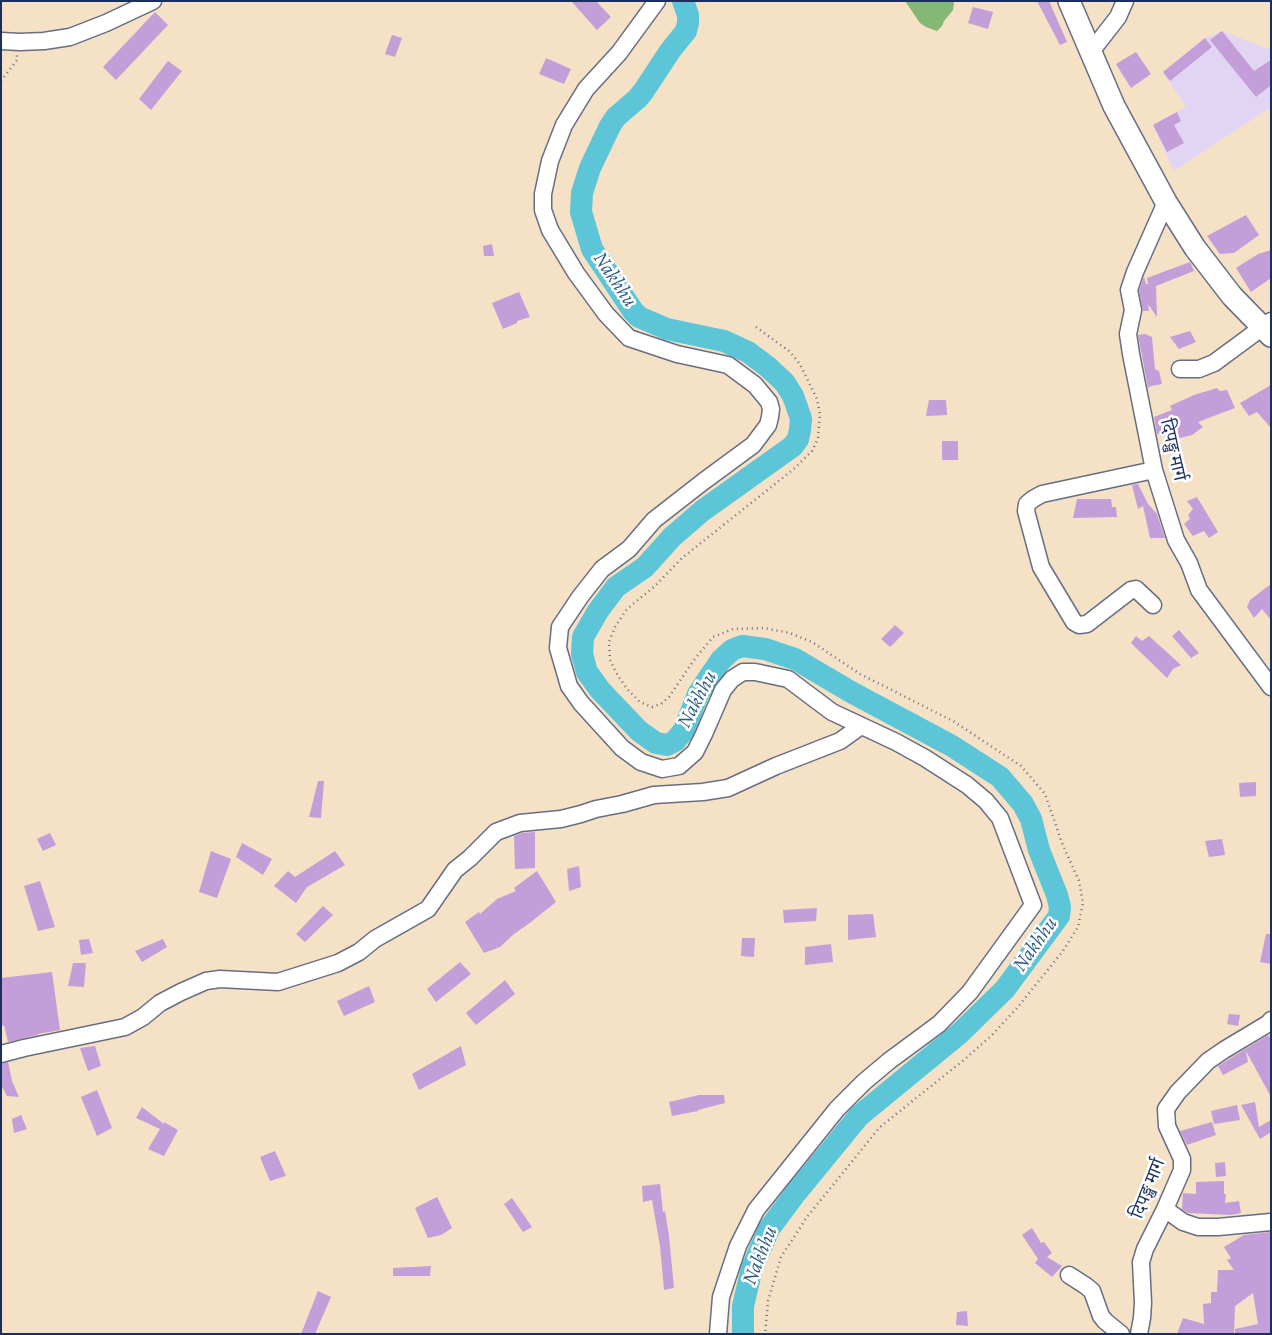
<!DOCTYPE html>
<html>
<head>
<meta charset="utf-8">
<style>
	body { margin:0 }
	#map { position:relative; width:1272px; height:1335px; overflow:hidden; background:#f5e1c6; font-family:Alegreya,serif }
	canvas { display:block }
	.frame { position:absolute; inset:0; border:2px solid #1b2f5e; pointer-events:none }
</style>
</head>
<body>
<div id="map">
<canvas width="1272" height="1335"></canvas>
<div class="frame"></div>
</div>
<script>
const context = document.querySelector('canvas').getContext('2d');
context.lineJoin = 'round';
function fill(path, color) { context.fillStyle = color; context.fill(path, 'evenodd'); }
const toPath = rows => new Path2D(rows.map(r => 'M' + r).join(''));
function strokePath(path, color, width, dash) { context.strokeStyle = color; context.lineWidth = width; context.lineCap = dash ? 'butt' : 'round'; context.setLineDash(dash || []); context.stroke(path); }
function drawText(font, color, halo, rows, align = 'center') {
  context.font = font + ' Alegreya,"Noto Serif Devanagari",serif'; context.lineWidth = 5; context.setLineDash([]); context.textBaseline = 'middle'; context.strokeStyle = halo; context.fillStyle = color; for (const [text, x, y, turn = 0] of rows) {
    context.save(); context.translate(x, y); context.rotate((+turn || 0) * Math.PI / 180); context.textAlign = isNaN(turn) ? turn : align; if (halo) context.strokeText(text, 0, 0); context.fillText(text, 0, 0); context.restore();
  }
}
fill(toPath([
	[1222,31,1271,50,1271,107,1174,171,1153,125,1186,107,1163,72,1205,38]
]), '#e2d4f3');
fill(toPath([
	[905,1,953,1,954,3,953,10,944,21,942,26,937,31,926,27,920,23]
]), '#84b874');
strokePath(toPath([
	[683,1,688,15,688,23,686,31,670,51,643,92,637,99,616,117,610,126,590,168,582,193,581,212,592,249,633,311,639,317,667,329,724,341,748,352,768,367,785,383,793,396,797,407,801,419,800,430,798,439,793,446,702,511,672,537,645,567,616,587,598,611,583,637,582,654,587,672,600,690,639,731,656,743,667,745,675,741,684,730,698,694,721,660,732,650,742,646,765,649,795,659,851,692,952,746,1000,777,1023,804,1031,819,1039,850,1057,895,1060,907,1059,916,1005,989,960,1033,859,1116,795,1194,769,1229,752,1268,743,1306,743,1334]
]), '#5cc5d8', 22);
fill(toPath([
	[571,1,596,1,611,17,597,30],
	[1037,1,1049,1,1067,42,1060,45],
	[973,7,993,12,988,29,968,23],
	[155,12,168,25,116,80,103,67],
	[1222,31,1254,71,1271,60,1271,85,1256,97,1210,40],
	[392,35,402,38,395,57,385,54],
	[1205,38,1212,47,1170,81,1163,72],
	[1136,52,1151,74,1131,88,1116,64],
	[546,58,571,69,564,84,539,74],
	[168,61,182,71,151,110,139,99],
	[1177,112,1181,121,1174,125,1184,143,1167,152,1153,125],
	[1246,215,1259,235,1234,253,1220,254,1207,236],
	[492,244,494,256,484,256,483,246],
	[1271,250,1271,278,1251,292,1236,268,1258,254],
	[1190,262,1194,271,1156,286,1157,317,1148,304,1149,311,1143,311,1139,291,1144,277,1146,284,1148,284,1147,278],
	[519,292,530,317,517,321,517,323,503,329,492,303],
	[1190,331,1196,342,1179,349,1170,337],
	[1145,334,1152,337,1155,369,1159,371,1162,384,1151,386,1148,388,1138,335],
	[1271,385,1271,428,1257,412,1249,416,1240,403],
	[1217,388,1220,391,1227,390,1235,408,1198,422,1203,427,1192,435,1176,439,1174,435,1161,437,1159,434,1157,434,1154,417,1172,410,1170,406,1194,395],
	[929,400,946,400,947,415,926,416],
	[942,441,958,441,958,460,942,460],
	[1138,484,1148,504,1157,514,1165,538,1150,538,1143,506,1138,509,1132,485],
	[1197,497,1218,532,1209,538,1204,531,1193,536,1184,524,1190,519,1188,515,1193,509,1187,501],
	[1077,499,1111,499,1112,507,1116,507,1117,517,1073,518],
	[1271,584,1271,620,1262,609,1254,618,1247,607,1250,600],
	[895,625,904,633,890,647,881,639],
	[1179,630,1199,653,1191,658,1172,636],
	[1136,636,1142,641,1149,636,1181,665,1173,669,1167,678,1131,643],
	[318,781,324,781,321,818,309,817],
	[1256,782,1256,796,1240,797,1239,783],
	[535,832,535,868,515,869,514,836,522,833],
	[50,833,56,845,43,851,37,839],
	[1222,839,1225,855,1209,857,1205,841],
	[242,843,272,859,263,875,236,857],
	[211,851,231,859,217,898,199,892],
	[335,851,345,865,307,887,296,903,274,886,288,871,295,877],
	[579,866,581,887,569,891,567,869],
	[537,871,556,902,531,922,514,934,500,947,484,953,465,922,479,912,480,914,497,899,516,891,514,888],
	[40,881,55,927,38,931,24,886],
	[323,906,333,915,305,942,296,934],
	[817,908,816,921,784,923,783,910],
	[873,914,876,937,848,940,848,915],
	[1266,934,1271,934,1271,964,1260,962],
	[742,938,755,938,754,957,741,956],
	[89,939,93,953,81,955,79,940],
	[163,939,167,947,142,962,135,951],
	[831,944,833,962,805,965,805,947],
	[460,962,471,974,436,1002,427,989],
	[73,963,86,963,84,987,68,986],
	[52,972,60,1030,38,1034,38,1035,8,1042,4,1025,2,1026,1,978],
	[505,980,515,994,476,1025,466,1013],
	[369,986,375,1002,344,1016,337,1001],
	[1229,1014,1240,1015,1238,1026,1227,1024],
	[1268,1035,1271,1040,1271,1097,1246,1051,1248,1062,1223,1075,1218,1066],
	[95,1046,101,1066,88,1071,80,1048],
	[461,1046,466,1065,419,1090,412,1074],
	[8,1062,12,1081,19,1097,7,1096,1,1085,1,1064],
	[97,1090,112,1128,97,1136,81,1097],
	[724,1095,725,1103,698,1110,698,1111,672,1116,669,1102,699,1095],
	[1255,1102,1259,1127,1271,1120,1271,1132,1260,1139,1241,1105],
	[1237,1105,1240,1120,1214,1124,1211,1111],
	[142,1107,164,1124,164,1122,178,1130,164,1156,148,1149,160,1129,136,1118],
	[21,1115,27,1129,14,1133,12,1119],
	[1212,1122,1216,1135,1187,1145,1180,1131],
	[275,1151,286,1176,270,1181,260,1157],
	[1225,1162,1226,1176,1216,1177,1215,1163],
	[1224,1181,1224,1194,1226,1194,1225,1203,1239,1201,1241,1213,1231,1215,1188,1213,1182,1209,1183,1193,1196,1194,1196,1182],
	[660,1184,663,1212,665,1211,669,1236,674,1288,664,1290,660,1246,652,1200,643,1202,642,1186],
	[437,1197,452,1228,441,1235,428,1238,415,1208],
	[512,1198,532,1227,523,1232,504,1204],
	[1032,1228,1041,1243,1044,1242,1052,1253,1047,1257,1062,1266,1052,1277,1035,1263,1038,1259,1022,1235],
	[1271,1232,1271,1334,1235,1334,1235,1329,1258,1324,1253,1293,1235,1306,1234,1334,1177,1334,1183,1318,1204,1324,1203,1304,1211,1303,1211,1292,1217,1292,1218,1270,1234,1270,1227,1260,1231,1258,1224,1247,1244,1235],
	[431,1266,430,1276,393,1276,393,1268],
	[318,1291,331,1297,315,1334,301,1334],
	[967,1311,968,1326,956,1325,957,1312]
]), '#c49ed8');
const minor = toPath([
	[657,1,619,53,586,89,564,125,550,161,543,194,543,210,550,230,576,273,606,314,629,338,677,354,728,365,755,385,765,397,769,402,771,409,770,417,768,425,753,445,704,481,654,520,629,549,602,569,580,597,560,627,558,648,569,686,581,703,622,748,641,762,662,769,679,766,695,752,704,734,723,690,732,679,743,672,755,672,788,679,832,712,896,742,925,758,967,785,986,801,1000,818,1033,905,970,992,939,1024,889,1061,864,1082,837,1109,756,1210,738,1246,721,1297,718,1334],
	[1,41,20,42,44,41,70,37,106,23,153,1],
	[1090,53,1118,17,1125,1],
	[1166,202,1135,272,1129,290,1133,310,1128,334,1131,354,1154,470,1176,540,1189,563,1199,590,1271,687],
	[1180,369,1199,369,1214,363,1271,321],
	[1153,605,1136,589,1131,590,1087,624,1079,625,1074,622,1041,567,1026,511,1027,504,1033,499,1042,494,1154,470],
	[1,1054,24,1048,125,1027,143,1017,160,1003,181,992,206,981,220,979,278,982,338,963,359,952,375,939,428,909,455,870,470,858,496,832,520,823,561,819,581,814,596,809,622,804,654,795,703,792,728,788,776,766,840,741,861,726],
	[1165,1209,1183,1222,1198,1227,1218,1227,1271,1222],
	[1069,1275,1086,1286,1092,1291,1101,1316,1105,1321,1121,1334],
	[1139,1334,1142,1318,1143,1303,1141,1262,1145,1249,1165,1209,1182,1170,1182,1159,1167,1126,1166,1109,1178,1092,1208,1061,1224,1050,1269,1023,1271,1020]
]);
const major = toPath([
	[1069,1,1114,106,1166,202,1195,248,1232,296,1271,336]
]);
strokePath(minor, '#676d82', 19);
strokePath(major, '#676d82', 24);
strokePath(toPath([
	[1,81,17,60,17,55],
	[756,327,789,351,800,364,817,399,820,414,818,439,812,451,795,468,682,558,655,586,627,609,615,627,609,642,610,660,618,676,628,690,640,702,652,707,661,704,669,697,694,660,713,637,733,629,764,628,790,633,812,642,860,674,953,721,1021,766,1045,794,1062,843,1079,881,1083,903,1078,927,1063,951,1017,1008,992,1035,965,1059,880,1127,807,1217,781,1257,768,1301,765,1334]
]), '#676d82', 2.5, [1, 4]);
strokePath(minor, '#fff', 16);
strokePath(major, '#fff', 21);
drawText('19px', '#1b2f5e', '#fff', [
	["दिपङ्ख मार्ग",1172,450,77],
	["दिपङ्ख मार्ग",1149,1189,-68]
]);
drawText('italic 20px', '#2e5c83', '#fff', [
	["Nakhhu",614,280,56],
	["Nakhhu",698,700,-62],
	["Nakhhu",1036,945,-55],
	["Nakhhu",761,1256,-68]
]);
</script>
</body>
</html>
